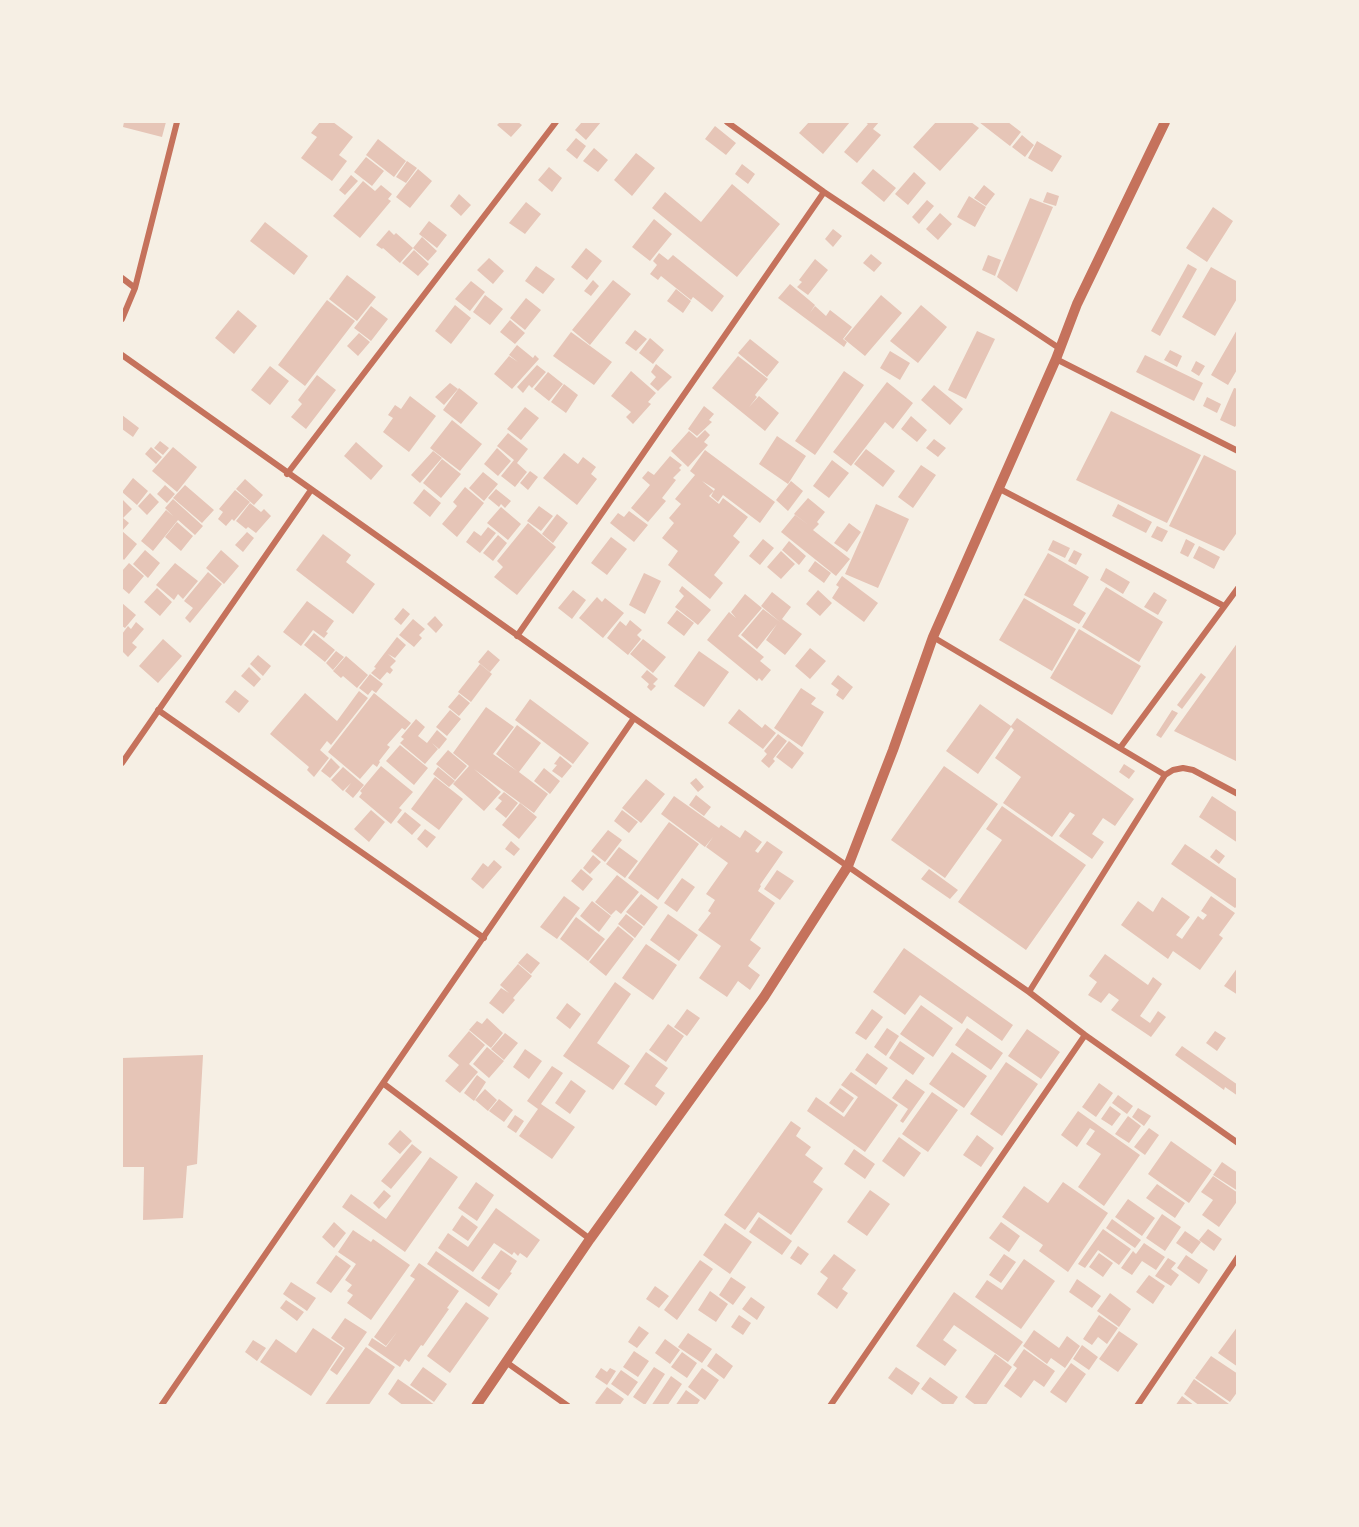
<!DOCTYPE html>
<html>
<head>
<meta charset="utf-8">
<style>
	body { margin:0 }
	#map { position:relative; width:1359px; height:1527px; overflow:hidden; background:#f6efe4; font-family:Overpass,sans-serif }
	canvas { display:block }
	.frame { position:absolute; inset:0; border:123px solid #f6efe4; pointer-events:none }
</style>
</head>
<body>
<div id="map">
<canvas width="1359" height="1527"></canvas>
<div class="frame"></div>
</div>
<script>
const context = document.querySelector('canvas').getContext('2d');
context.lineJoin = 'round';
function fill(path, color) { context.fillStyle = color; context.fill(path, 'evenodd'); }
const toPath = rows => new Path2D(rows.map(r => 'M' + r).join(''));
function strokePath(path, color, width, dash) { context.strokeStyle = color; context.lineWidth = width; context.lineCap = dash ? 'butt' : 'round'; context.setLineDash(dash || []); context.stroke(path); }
fill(toPath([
	[124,122,166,122,162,137,123,127],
	[320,122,333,122,353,137,339,155,347,161,332,181,301,158,317,137,311,133],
	[500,122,518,122,522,125,511,137,497,125],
	[582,122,601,122,586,140,575,130],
	[809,122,850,122,823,154,799,133],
	[865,122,879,122,873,129,881,135,857,163,844,152,868,124],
	[936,122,971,122,979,128,940,171,913,147],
	[979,122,1008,122,1021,132,1010,146],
	[715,126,736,143,726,155,705,139],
	[1022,135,1034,145,1025,157,1012,147],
	[576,138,586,146,577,159,566,150],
	[378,139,406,161,394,177,366,155],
	[1037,141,1062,156,1052,172,1028,158],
	[594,148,608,160,598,172,583,161],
	[636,153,655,168,632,196,614,180],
	[366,157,384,171,372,186,354,172],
	[407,161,417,168,406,183,396,177],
	[742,164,755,174,748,184,735,174],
	[549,167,562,178,552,192,538,180],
	[418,169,432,181,410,208,396,197],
	[873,169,896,188,884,202,861,183],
	[914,172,926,183,908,205,895,194],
	[351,175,358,181,345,195,339,190],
	[363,181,375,191,381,185,392,194,388,199,391,201,360,238,333,216],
	[732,184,780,224,737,277,652,208,665,192,701,222],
	[984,185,995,194,986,206,974,198],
	[1047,192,1059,196,1056,206,1043,202],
	[459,194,471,205,461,216,450,206],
	[969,196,986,207,975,227,957,217],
	[1030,198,1053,207,1017,292,997,277],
	[927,200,934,206,919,224,912,217],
	[526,202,541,214,525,234,509,223],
	[1213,207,1233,221,1207,262,1186,248],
	[940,213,952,224,938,240,926,229],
	[654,219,672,234,650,261,632,247],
	[429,221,447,235,437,248,419,234],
	[265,222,308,256,294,275,250,241],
	[833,229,842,236,833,247,825,239],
	[389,230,394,235,396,233,413,248,400,263,383,248,382,249,376,245],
	[422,237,437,251,428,261,413,248],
	[586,248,602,261,587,280,571,267],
	[414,250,429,264,418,276,402,263],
	[659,253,668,260,673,255,724,296,712,312,693,297,691,300,661,276,658,280,650,274,657,265,653,261],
	[871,254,882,263,874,272,863,263],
	[988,255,1001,260,995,276,982,270],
	[489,258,504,271,493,284,477,270],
	[815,259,828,270,808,295,797,287,802,282,799,280],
	[1188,264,1197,269,1160,336,1151,331],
	[536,266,555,279,543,294,525,281],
	[1211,267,1238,282,1238,297,1215,336,1182,317],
	[347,275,376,297,357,321,329,299],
	[593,280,599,286,591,296,584,291],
	[613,280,631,294,590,345,572,330],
	[471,281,485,292,470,311,455,299],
	[790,284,815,305,810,313,815,306,826,316,830,310,852,327,843,339,847,342,844,347,778,298],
	[676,289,691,301,683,313,667,301],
	[485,295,503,309,490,325,473,312],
	[881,295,902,313,865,356,844,339],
	[526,298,541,310,525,330,510,318],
	[327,300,355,321,305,386,278,365],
	[455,305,471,318,451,344,435,331],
	[921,305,947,327,918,363,890,341],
	[371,306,388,319,371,341,354,328],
	[238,310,257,326,234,354,215,338],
	[510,320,525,333,515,344,500,332],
	[1238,328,1238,368,1228,385,1211,375],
	[635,330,647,339,636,351,625,343],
	[977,331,995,339,966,399,948,390],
	[571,332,612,362,594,385,553,356],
	[359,333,370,342,358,356,347,346],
	[650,338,664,350,653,364,639,353],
	[750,339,779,362,767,377,738,353],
	[517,345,533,358,535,355,539,359,512,389,494,374,509,356,518,362,509,355],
	[1170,350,1182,356,1177,367,1164,360],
	[890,351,910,363,900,380,880,368],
	[1145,355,1203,383,1194,401,1136,372],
	[738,356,768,379,755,395,757,397,749,407,759,396,779,413,765,431,712,388],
	[1196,361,1205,366,1199,376,1191,371],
	[656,364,672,377,658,391,650,384,656,377,651,372],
	[537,365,546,372,532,388,529,385,523,393,517,387],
	[270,366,289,381,270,405,251,390],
	[631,371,656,393,648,402,651,404,633,424,626,417,631,412,611,396],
	[844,371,864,385,815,455,795,441],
	[548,372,563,384,549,401,534,389],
	[317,375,336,390,306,429,291,417,302,404,298,400],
	[887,382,913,403,893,429,885,422,851,466,833,452],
	[450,383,458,389,444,405,435,397],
	[564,384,578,395,566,413,551,402],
	[934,385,963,409,950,425,921,400],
	[459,388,478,403,461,424,443,410],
	[1234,388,1238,389,1238,422,1235,427,1220,420],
	[410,396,436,416,409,452,383,432,393,418,388,415,395,405,401,409],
	[1207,397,1221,404,1217,413,1203,406],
	[704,406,714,414,709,420,712,422,697,436,688,429],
	[525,407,539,418,521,440,507,429],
	[1111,411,1201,455,1167,523,1076,480],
	[122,415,139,428,133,437,122,429],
	[911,416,927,430,917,442,901,429],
	[452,420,482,444,460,471,430,448],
	[705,430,710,435,704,442,708,445,688,467,671,451,689,431,697,438],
	[508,433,528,449,517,463,527,472,515,487,501,476,514,460,497,446],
	[777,436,806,456,788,484,759,464],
	[934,439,946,448,938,457,926,448],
	[160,441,169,448,163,455,154,448],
	[356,442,383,466,371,480,344,456],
	[151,447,162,457,156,464,145,454],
	[173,447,197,467,177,492,152,471],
	[497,448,511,461,498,476,484,464],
	[866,449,895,471,883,487,854,464],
	[705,450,775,502,760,523,723,495,718,502,711,496,715,489,702,481,714,491,709,496,719,504,723,498,748,517,733,536,740,542,714,575,723,583,710,599,668,565,678,551,662,538,674,523,669,518,681,504,675,499,695,475,690,471],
	[433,451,442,458,420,483,411,475],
	[564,453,578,464,583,457,596,467,591,474,597,479,577,505,543,478],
	[1204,455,1238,472,1238,531,1224,551,1169,526],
	[670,456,682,465,679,468,681,470,673,478,676,480,662,498,666,501,648,522,631,508,650,485,642,478,648,471,654,475],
	[442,459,461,474,441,498,423,483],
	[832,460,849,473,829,498,813,486],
	[921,465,936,475,913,508,898,497],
	[530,471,538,477,528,490,520,483],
	[483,472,498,484,484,501,469,488],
	[133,478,148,491,137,505,122,492],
	[245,479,263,495,254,505,236,489],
	[791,481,803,491,788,511,776,500],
	[165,485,175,494,167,503,157,494],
	[185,485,214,510,202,523,173,498],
	[465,487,484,503,457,537,442,524,457,506,453,502],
	[424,489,441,503,430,517,413,503],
	[496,489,511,501,505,508,501,504,499,507,488,498],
	[235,490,250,502,234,521,232,519,226,526,218,519,223,512,219,509],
	[150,493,159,502,147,515,138,506],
	[808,498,825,512,817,522,819,524,813,530,850,559,836,576,781,532,795,515,810,526,794,514],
	[122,499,132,509,123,518,129,523,122,531,137,544,124,560,122,558],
	[173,499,203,526,195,535,178,520,153,551,141,541,166,510,173,516,165,508],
	[250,503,261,512,264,509,271,516,256,533,248,527,246,529,236,521],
	[876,504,909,519,878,588,845,574],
	[1118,504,1152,522,1146,533,1112,516],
	[539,506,553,516,541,531,527,521],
	[501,507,521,524,508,540,487,523],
	[629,511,648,525,634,542,610,523,618,513,624,517],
	[557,514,568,523,553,543,542,534],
	[177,522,193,536,181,551,165,537],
	[528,523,556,547,517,595,494,577,503,567,497,561],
	[849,523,861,532,847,552,834,543],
	[1157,526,1168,531,1162,542,1151,537],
	[488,527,496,533,480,553,466,542,474,531,481,536],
	[247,532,254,538,243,552,235,545],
	[323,534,351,555,346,562,375,584,353,614,296,570],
	[498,535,507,543,493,561,483,553],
	[611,537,627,549,607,575,591,563],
	[763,539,774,548,760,565,749,556],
	[1186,539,1195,544,1188,557,1180,553],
	[1053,540,1070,548,1065,558,1048,550],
	[789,541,806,556,799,565,782,550],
	[1199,546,1220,557,1214,569,1193,558],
	[145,550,160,563,148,578,133,564],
	[221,550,239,566,224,584,206,568],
	[1074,550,1082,554,1076,565,1068,561],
	[781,551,795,564,781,579,767,567],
	[1048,553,1089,577,1073,605,1086,613,1079,624,1024,595],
	[815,561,831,573,824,583,808,571],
	[129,563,144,576,129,594,122,588,122,571],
	[175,563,198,581,183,599,178,594,174,600,156,585],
	[1106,568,1130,582,1123,594,1100,580],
	[208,572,222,584,190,623,185,618,193,608,184,601],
	[644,573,661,581,645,614,629,605],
	[842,576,878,603,864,622,832,598,839,587,836,585],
	[682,586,711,610,698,625,675,607,684,596,679,591],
	[1106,587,1163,622,1139,662,1082,627],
	[157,588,172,602,160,616,144,602],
	[573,590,586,600,572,619,558,608],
	[818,590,832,603,820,616,806,604],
	[772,592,791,607,782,619,802,634,785,655,766,640,777,624,757,649,741,635,763,609,780,622,761,606],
	[1154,592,1167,600,1158,615,1144,607],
	[745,594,762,608,738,636,764,657,760,661,771,670,762,681,759,678,757,681,707,640,729,612,736,618,731,612],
	[597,597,602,602,605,598,624,613,603,638,579,618],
	[1024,598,1076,629,1052,671,999,640],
	[307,601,334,621,326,632,328,633,324,638,313,630,301,646,283,632],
	[122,603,136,615,125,628,122,626],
	[403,608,410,614,401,625,394,619],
	[677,610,694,623,684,636,667,623],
	[435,616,443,625,436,633,427,624],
	[413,619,425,629,419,635,422,638,414,647,399,635],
	[630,620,642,630,637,635,641,639,628,655,607,638,620,621,626,626],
	[136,622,144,629,132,643,137,647,128,657,122,651,122,634,128,626,131,629],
	[1079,629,1141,666,1112,715,1050,678],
	[314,633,335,650,325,662,304,645],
	[397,637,406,645,395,658,388,654,396,661,390,667,393,670,390,674,387,672,380,680,371,673,376,668,374,667],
	[163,639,182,656,158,683,139,666],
	[643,639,666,657,653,673,630,654],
	[1238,642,1238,762,1174,731],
	[810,648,826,661,810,679,795,666],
	[488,650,500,660,490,672,478,662],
	[336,651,344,657,333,670,326,663],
	[699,651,729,672,704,707,674,686],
	[258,655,271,666,263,676,250,664],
	[346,656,368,675,357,688,343,676,341,678,333,671],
	[480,664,492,674,471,702,458,692],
	[249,667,261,679,254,687,241,676],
	[647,670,658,679,653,684,656,686,651,691,647,687,649,684,641,677],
	[1201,673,1206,677,1182,709,1177,705],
	[370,674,383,684,376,693,372,690,368,695,359,688],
	[838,675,853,687,843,700,836,695,839,690,831,684],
	[801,688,816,698,811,704,824,712,802,747,774,728],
	[235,690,249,701,239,713,225,702],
	[359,691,368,698,331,745,327,741,320,750,329,758,314,777,307,770,309,767,270,734,305,693,337,721],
	[374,693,411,723,405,730,402,728,387,745,390,747,379,761,380,762,377,767,373,764,360,779,328,752],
	[459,694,470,703,459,716,448,707],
	[530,699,589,743,573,764,515,720],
	[980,704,1011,726,1017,718,1134,799,1115,826,1103,818,1092,834,1104,842,1092,859,1059,836,1075,815,1070,812,1052,837,1003,803,1021,777,995,758,1014,730,1011,727,978,774,946,751],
	[486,707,514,727,493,754,517,771,496,754,517,725,541,743,519,772,548,794,534,813,474,769,501,792,484,811,453,784,469,766,453,753],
	[739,709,762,728,765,724,776,733,763,749,728,723],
	[450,710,461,719,447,736,436,727],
	[1172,710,1178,713,1161,738,1156,735],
	[416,719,425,727,418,736,427,743,437,730,447,739,439,749,432,743,438,749,425,764,400,743,404,739,401,737],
	[778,734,787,741,773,759,775,761,769,768,761,761,767,754,764,751],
	[789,741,804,753,792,769,776,757],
	[400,745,428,768,414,785,386,761],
	[448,750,467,766,455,780,436,764],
	[560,756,572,766,562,778,552,771,557,765,554,764],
	[331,758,340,767,330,778,321,771],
	[1124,764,1135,771,1129,779,1119,772],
	[381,766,413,792,399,808,402,810,391,824,359,797,362,793,360,791],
	[944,766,998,804,945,878,891,840],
	[343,767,364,785,353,798,345,791,351,783,343,791,331,780],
	[438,767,455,781,449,787,433,774],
	[544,768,560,781,550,794,534,781],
	[435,777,463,799,439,830,411,809],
	[696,778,704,787,698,792,690,783],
	[646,779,665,794,641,823,622,808],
	[504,792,518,803,506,818,495,809,502,801,498,798],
	[696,795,711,807,704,816,689,805],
	[674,796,719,828,721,825,740,838,745,830,762,842,755,851,758,853,767,841,783,852,760,885,761,886,758,891,775,903,750,940,761,948,748,966,760,975,750,990,738,981,727,997,699,978,721,946,698,930,711,913,708,911,715,900,706,894,728,863,706,847,713,837,705,847,661,814],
	[1212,796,1238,813,1238,843,1199,817],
	[520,803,537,817,519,839,502,825],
	[1002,806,1086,865,1026,950,958,902,1002,840,986,829],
	[371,810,385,822,369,842,354,829],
	[622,810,638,822,629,833,614,821],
	[405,812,421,825,412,835,397,822],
	[669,822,699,844,658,900,628,878],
	[425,829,436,837,427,848,417,839],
	[608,830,622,840,605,862,591,851],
	[511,841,520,849,514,856,505,849],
	[1185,844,1238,880,1238,905,1235,908,1171,864],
	[619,847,638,861,625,878,606,864],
	[1216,849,1225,856,1219,864,1210,857],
	[593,855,601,862,590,874,583,868],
	[494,860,502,867,483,889,471,879,483,863,488,867],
	[581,869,593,879,583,891,571,881],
	[929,869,958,890,950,899,921,879],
	[777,870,794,881,780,900,764,889],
	[617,875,639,892,621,914,616,910,611,915,595,902],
	[682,878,695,887,677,912,664,903],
	[641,894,658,907,644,926,626,912],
	[564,896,580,908,557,939,540,927],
	[1211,896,1235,913,1219,935,1223,938,1200,970,1173,951,1168,959,1121,925,1138,901,1153,912,1162,897,1190,917,1176,935,1182,939,1198,916,1203,920,1207,915,1201,911],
	[592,901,611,916,599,932,580,916],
	[626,914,643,927,635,938,618,924],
	[668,914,698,935,679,961,650,940],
	[576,917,605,939,588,961,560,939],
	[618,926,634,939,606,976,589,962],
	[646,944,677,965,653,1000,622,978],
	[904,948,1013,1025,1002,1041,967,1016,962,1024,920,995,905,1015,873,992],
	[527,953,540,963,531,974,518,963],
	[1105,954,1148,985,1153,977,1162,984,1140,1016,1150,1023,1158,1011,1166,1017,1151,1037,1111,1010,1119,1000,1109,993,1101,1003,1088,995,1097,982,1089,976],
	[518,964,532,976,513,998,515,1000,503,1014,489,1003,501,988,509,993,500,985],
	[1238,967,1238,995,1224,986],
	[615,982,631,994,597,1043,630,1066,613,1090,563,1056],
	[567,1003,581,1014,570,1029,556,1018],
	[921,1005,953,1028,933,1057,900,1034],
	[687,1009,700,1018,687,1036,674,1027],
	[872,1009,883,1017,866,1040,855,1033],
	[487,1018,503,1033,491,1048,469,1030,477,1021,482,1024],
	[668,1024,684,1036,666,1062,649,1050],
	[887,1028,899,1036,886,1056,874,1047],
	[967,1028,1003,1053,991,1070,955,1045],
	[1027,1029,1060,1052,1041,1079,1008,1056],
	[469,1031,485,1045,469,1064,478,1072,460,1093,445,1081,459,1065,448,1056],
	[1215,1031,1226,1038,1217,1051,1206,1043],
	[505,1033,518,1043,504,1060,491,1049],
	[900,1041,925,1058,913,1075,889,1058],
	[1182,1046,1238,1085,1238,1096,1225,1087,1224,1090,1175,1055],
	[487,1047,504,1061,489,1078,473,1064],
	[525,1049,542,1061,529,1079,513,1067],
	[646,1052,668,1068,655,1086,665,1093,656,1106,624,1084],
	[952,1052,987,1076,964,1108,929,1084],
	[867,1053,888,1068,876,1085,855,1070],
	[203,1055,197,1164,187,1166,183,1218,143,1220,144,1167,122,1167,122,1058],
	[1006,1062,1038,1084,1002,1136,970,1114],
	[552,1066,563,1073,541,1104,575,1127,552,1159,519,1136,538,1109,527,1101],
	[851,1072,898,1105,865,1152,807,1111,816,1097,844,1117,858,1097,841,1085],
	[477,1075,486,1082,474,1101,464,1093],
	[906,1079,925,1092,903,1123,900,1121,908,1109,892,1098],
	[571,1080,586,1091,570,1114,555,1103],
	[1099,1083,1113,1093,1096,1117,1082,1107],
	[840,1088,854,1098,843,1113,829,1103],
	[485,1089,497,1100,488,1111,475,1100],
	[932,1092,958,1110,928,1152,902,1134],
	[1118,1095,1133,1106,1127,1114,1112,1103],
	[499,1099,513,1110,504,1122,489,1111],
	[1110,1106,1121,1114,1112,1126,1101,1119],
	[1138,1108,1151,1116,1144,1126,1132,1117],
	[1078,1111,1140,1155,1104,1206,1078,1187,1101,1154,1086,1144,1095,1131,1090,1128,1077,1147,1061,1135],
	[515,1115,524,1121,516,1133,507,1127],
	[1128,1116,1141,1126,1129,1143,1115,1134],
	[791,1121,801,1128,796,1136,811,1147,805,1155,823,1168,813,1182,823,1189,791,1235,758,1212,745,1230,724,1215],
	[1149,1128,1159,1135,1145,1155,1134,1147],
	[400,1130,412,1141,400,1154,388,1144],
	[977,1135,994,1148,981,1167,963,1155],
	[899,1137,921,1153,904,1177,882,1161],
	[1171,1141,1212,1170,1189,1203,1148,1174],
	[412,1144,422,1152,391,1189,381,1181],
	[854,1149,875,1164,865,1179,844,1164],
	[430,1157,458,1177,405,1252,342,1207,351,1194,386,1219],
	[1222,1162,1238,1173,1238,1191,1213,1175],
	[1213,1176,1238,1193,1238,1200,1219,1227,1202,1215,1213,1200,1201,1192],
	[476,1182,494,1195,477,1221,458,1208],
	[1063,1182,1108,1213,1068,1272,1039,1251,1043,1245,1002,1217,1024,1186,1048,1203],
	[1157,1184,1185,1203,1175,1218,1146,1198],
	[384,1190,391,1196,379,1209,373,1203],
	[870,1190,890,1204,867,1236,847,1222],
	[1128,1199,1155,1218,1142,1236,1115,1217],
	[496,1208,540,1240,527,1258,520,1253,518,1256,514,1252,512,1255,494,1243,473,1272,438,1248,448,1233,468,1247],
	[1162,1214,1181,1227,1165,1251,1146,1238],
	[462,1215,478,1227,468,1241,452,1230],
	[759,1217,792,1241,782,1255,749,1232],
	[1112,1219,1141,1240,1135,1248,1106,1228],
	[334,1222,346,1233,334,1248,322,1237],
	[1001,1222,1020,1236,1009,1252,989,1238],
	[725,1223,752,1242,730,1274,703,1255],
	[1103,1229,1131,1249,1119,1265,1098,1250,1085,1268,1078,1264],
	[1208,1229,1222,1239,1214,1251,1199,1240],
	[353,1230,371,1242,373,1239,410,1265,371,1320,347,1303,353,1295,347,1291,352,1285,345,1280,356,1264,338,1252],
	[1185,1231,1201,1242,1192,1254,1176,1243],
	[1144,1243,1165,1257,1156,1270,1142,1261,1132,1275,1121,1268,1133,1251,1136,1254],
	[798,1246,809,1254,801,1265,790,1258],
	[501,1250,517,1261,510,1272,512,1273,499,1290,481,1278],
	[436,1251,498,1294,489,1307,427,1264],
	[1099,1253,1113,1263,1103,1277,1089,1267],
	[834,1254,856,1270,842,1289,848,1293,837,1309,817,1294,828,1278,820,1272],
	[1004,1254,1016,1262,1001,1283,989,1275],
	[336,1255,351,1266,331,1293,316,1283],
	[1186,1255,1208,1270,1199,1284,1177,1268],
	[1168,1258,1176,1263,1171,1269,1179,1275,1171,1286,1155,1276],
	[1024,1259,1055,1281,1021,1329,975,1297,987,1280,1002,1290],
	[700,1260,713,1269,677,1320,664,1310],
	[419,1263,459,1291,447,1308,449,1309,423,1346,421,1345,409,1362,405,1359,400,1367,368,1345,372,1338,386,1347,397,1332,386,1346,374,1337,415,1279,410,1276],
	[1149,1275,1165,1286,1153,1304,1136,1292],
	[731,1277,746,1287,733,1305,719,1295],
	[1077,1279,1101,1296,1092,1308,1069,1292],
	[291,1282,316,1298,307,1311,283,1294],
	[655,1286,669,1296,659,1308,646,1299],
	[710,1291,728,1304,716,1322,698,1310],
	[954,1292,1023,1342,1008,1362,954,1325,943,1340,957,1350,945,1366,916,1346],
	[1110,1293,1131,1309,1119,1327,1097,1311],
	[751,1297,765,1307,757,1320,742,1309],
	[286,1300,304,1312,297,1321,280,1308],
	[466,1302,489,1318,450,1373,427,1356],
	[739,1315,751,1323,743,1335,731,1327],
	[1099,1315,1118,1328,1107,1344,1098,1337,1092,1345,1083,1339],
	[345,1318,367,1332,337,1375,330,1370,345,1348,331,1338],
	[639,1326,649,1333,637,1348,628,1342],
	[1238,1326,1238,1367,1218,1353],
	[313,1328,343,1348,311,1396,260,1362,276,1339,296,1353],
	[1034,1330,1059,1348,1067,1336,1080,1346,1065,1368,1051,1358,1047,1364,1023,1346],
	[1119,1331,1138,1344,1118,1372,1099,1359],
	[688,1333,712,1349,702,1363,678,1347],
	[665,1339,680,1350,670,1364,655,1353],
	[253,1340,266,1348,257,1361,245,1352],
	[1082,1345,1098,1357,1089,1370,1073,1359],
	[366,1347,395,1367,368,1406,324,1406],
	[1024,1349,1055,1371,1044,1387,1034,1380,1021,1398,1004,1386,1017,1368,1013,1365],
	[634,1351,649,1361,638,1377,623,1367],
	[682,1352,697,1363,687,1378,671,1367],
	[716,1353,733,1366,724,1379,707,1366],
	[995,1354,1012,1367,985,1406,977,1406,965,1397],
	[1211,1356,1238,1374,1238,1391,1230,1402,1195,1378],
	[1071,1363,1086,1374,1066,1403,1050,1392],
	[423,1367,447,1384,434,1402,410,1385],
	[654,1367,665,1374,645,1405,633,1397],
	[896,1367,920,1383,912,1395,888,1378],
	[601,1368,607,1372,610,1368,616,1371,607,1385,595,1377],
	[702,1368,719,1380,705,1400,688,1387],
	[621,1370,638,1382,628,1396,611,1384],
	[671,1376,682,1384,667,1406,651,1406],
	[930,1377,958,1397,952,1406,945,1406,921,1389],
	[398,1379,424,1397,436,1406,404,1406,388,1394],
	[1194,1379,1229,1404,1228,1406,1200,1406,1184,1394],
	[607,1387,624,1399,619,1406,599,1406,595,1403],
	[686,1390,700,1400,696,1406,675,1406],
	[1182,1396,1195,1406,1175,1406]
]), '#e6c5b7');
strokePath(toPath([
	[727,122,824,192,1059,348],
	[122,278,135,288],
	[122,319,135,288,177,122],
	[122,355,634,718,1029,992,1085,1035,1238,1143],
	[1056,359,1238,451],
	[287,474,556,122],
	[998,488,1224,606],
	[517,636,824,192],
	[933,637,1165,775],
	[158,710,484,938],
	[1120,748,1238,588],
	[122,763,311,490],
	[1029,992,1165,775,1173,770,1183,768,1193,770,1238,794],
	[384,1084,590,1239],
	[506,1362,568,1406],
	[161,1406,634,718],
	[830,1406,1085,1035],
	[1137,1406,1238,1257]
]), '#c5725c', 6);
strokePath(toPath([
	[476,1406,590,1239,764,997,848,866,893,750,933,637,1056,359,1077,304,1165,122]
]), '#c5725c', 10);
</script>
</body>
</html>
